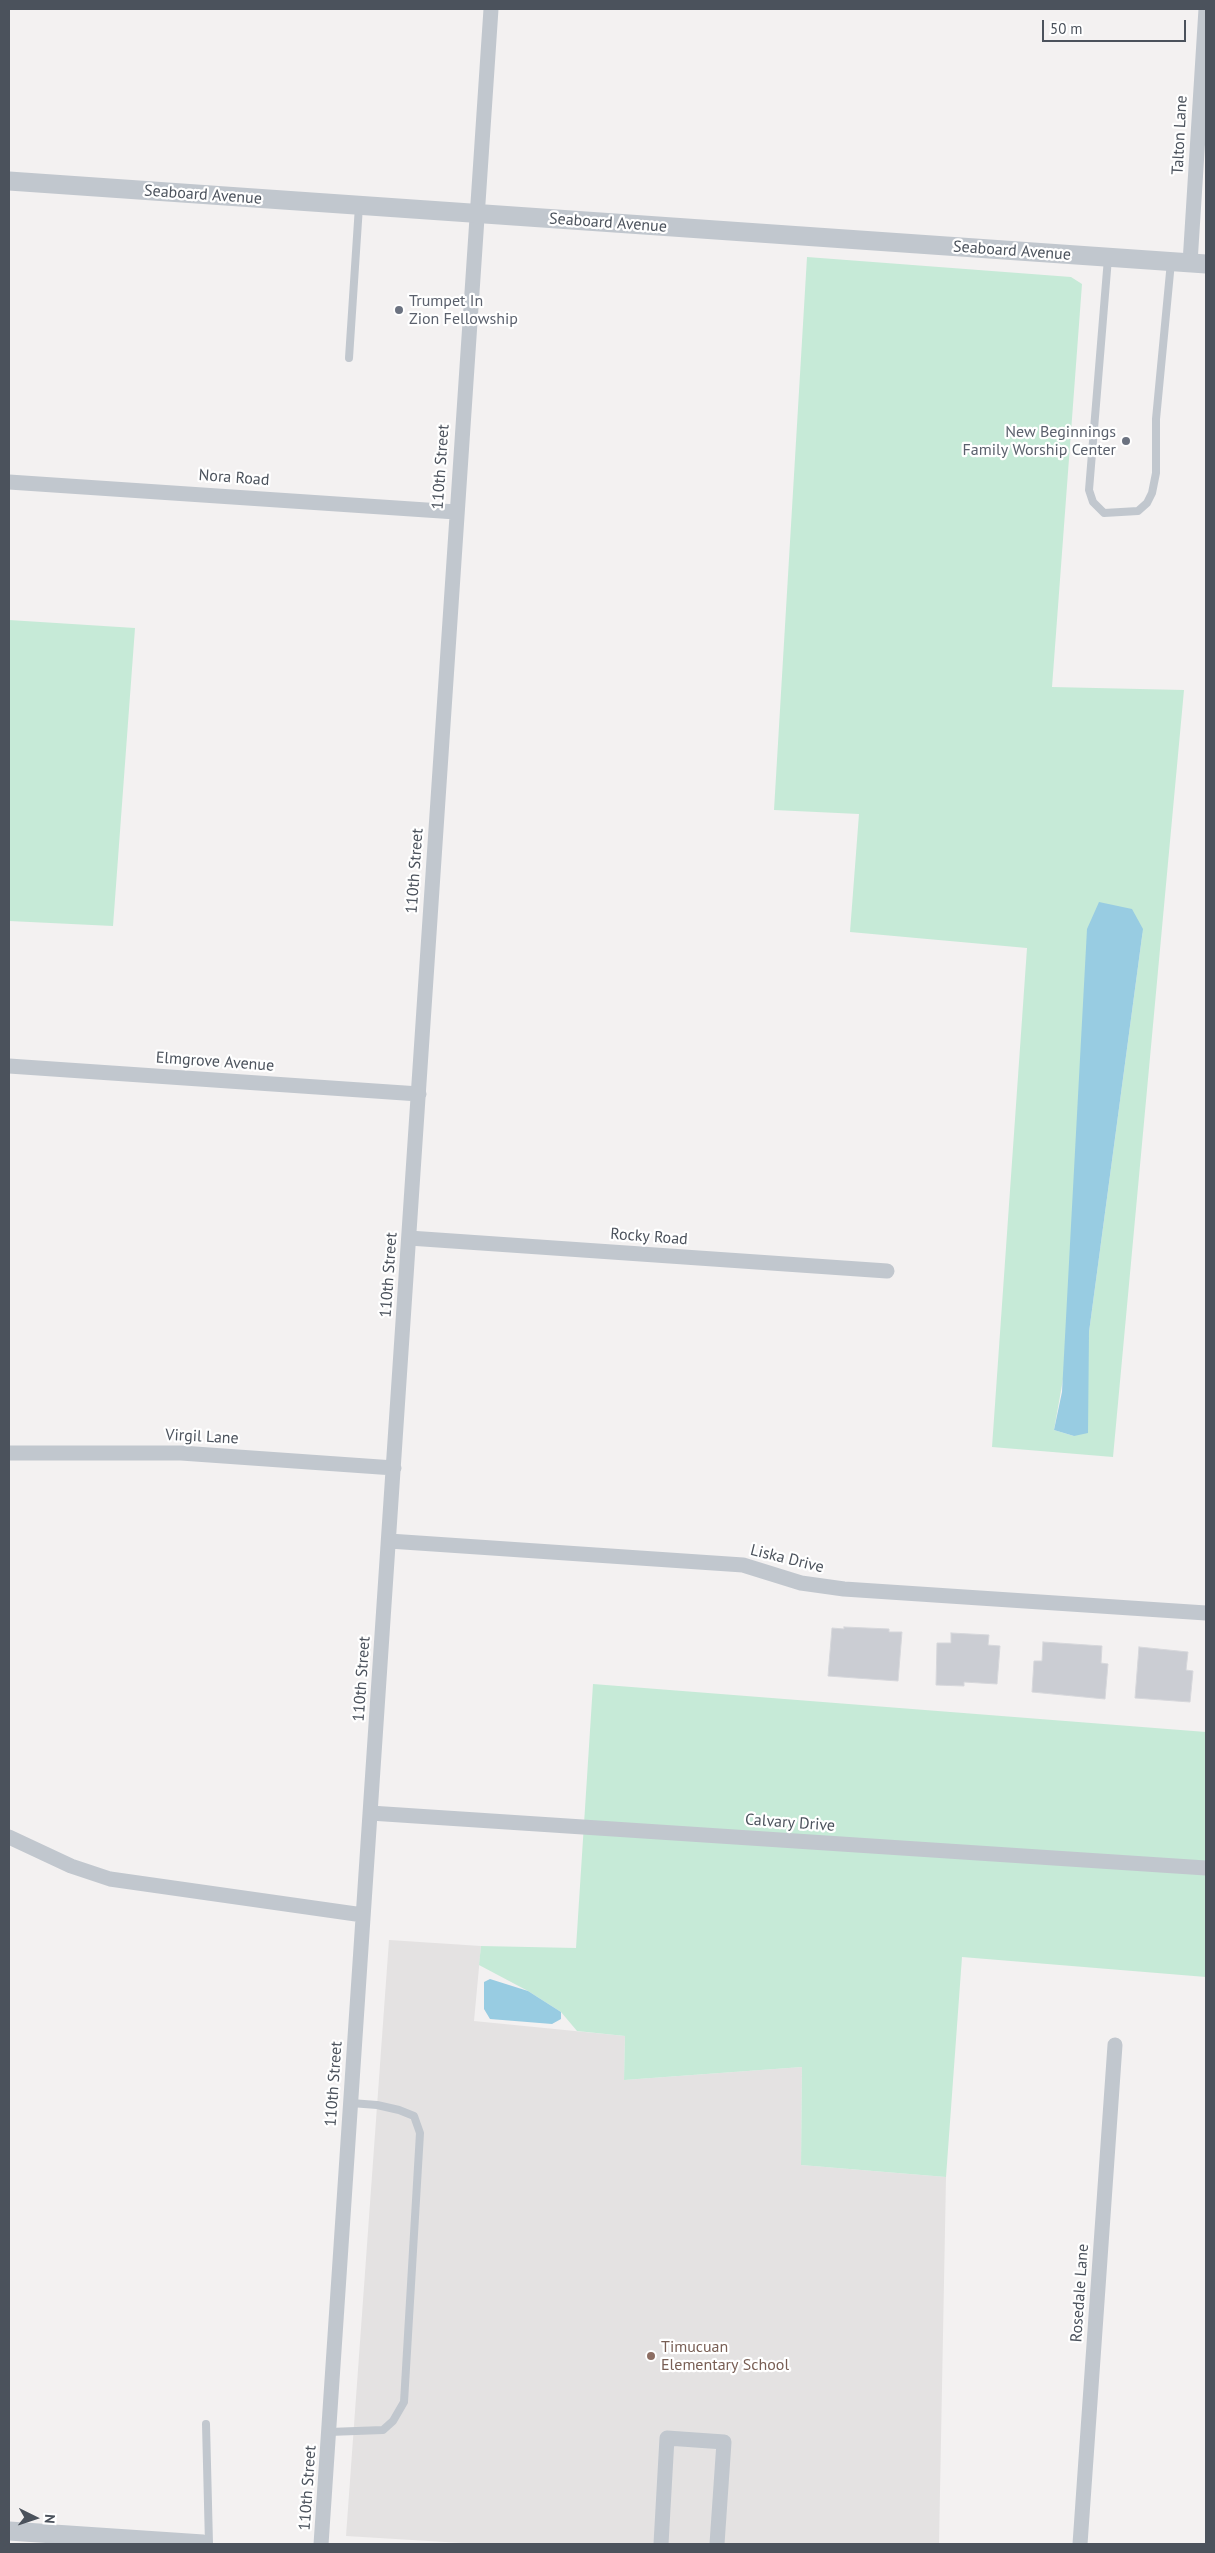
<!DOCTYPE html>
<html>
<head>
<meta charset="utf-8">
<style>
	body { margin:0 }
	#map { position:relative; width:1215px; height:2553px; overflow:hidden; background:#f3f1f1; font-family:"PT Sans",sans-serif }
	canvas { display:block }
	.frame { position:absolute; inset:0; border:10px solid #4b525c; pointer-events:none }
	.north { position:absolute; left:10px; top:2493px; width:50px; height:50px; -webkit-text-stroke:4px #fff; paint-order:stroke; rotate:94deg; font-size:14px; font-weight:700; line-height:20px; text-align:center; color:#4b525c }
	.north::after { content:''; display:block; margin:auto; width:18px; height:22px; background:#4b525c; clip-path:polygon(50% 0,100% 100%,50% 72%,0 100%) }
	.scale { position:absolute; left:1042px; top:20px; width:144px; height:22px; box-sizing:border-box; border:2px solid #4b525c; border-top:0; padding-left:6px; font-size:15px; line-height:18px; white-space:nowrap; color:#4b525c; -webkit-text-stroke:4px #fff; paint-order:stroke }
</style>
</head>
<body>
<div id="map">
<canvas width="1215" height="2553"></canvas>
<div class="frame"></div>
<div class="north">N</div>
<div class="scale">50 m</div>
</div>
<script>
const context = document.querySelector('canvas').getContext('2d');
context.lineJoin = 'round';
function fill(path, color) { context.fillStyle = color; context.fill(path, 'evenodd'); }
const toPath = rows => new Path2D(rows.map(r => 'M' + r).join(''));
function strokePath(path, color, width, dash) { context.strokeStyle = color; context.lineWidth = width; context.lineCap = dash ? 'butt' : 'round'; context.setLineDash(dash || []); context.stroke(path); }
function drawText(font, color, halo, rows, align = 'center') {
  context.font = font + ' "PT Sans",sans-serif'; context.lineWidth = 4.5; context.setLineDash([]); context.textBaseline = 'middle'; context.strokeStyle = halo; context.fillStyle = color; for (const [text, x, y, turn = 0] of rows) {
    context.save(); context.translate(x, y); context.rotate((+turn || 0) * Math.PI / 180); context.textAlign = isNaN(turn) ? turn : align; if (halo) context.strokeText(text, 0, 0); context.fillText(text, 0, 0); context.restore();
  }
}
fill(toPath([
	[389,1940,481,1946,474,2021,625,2036,624,2080,802,2067,801,2165,946,2177,939,2544,478,2544,346,2536]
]), '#e4e2e2');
fill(toPath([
	[807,257,1071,277,1082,284,1052,687,1184,690,1113,1457,992,1447,1027,948,850,932,859,814,774,810],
	[1143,929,1089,1332,1074,1436,1054,1430],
	[9,620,135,628,113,926,9,921],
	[593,1684,1206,1732,1206,1977,962,1957,946,2177,801,2165,802,2067,624,2080,625,2036,577,2031,561,2012,528,1991,479,1965,481,1946,576,1948]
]), '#c6ead7');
fill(toPath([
	[1099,902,1132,909,1143,929,1089,1332,1088,1433,1074,1436,1054,1430,1062,1392,1087,929],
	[490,1979,528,1991,561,2012,561,2019,552,2024,490,2019,484,2009,484,1982]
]), '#98cce2');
const building = toPath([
	[844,1627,889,1629,889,1632,902,1632,898,1681,828,1676,832,1628,844,1629,844,1627],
	[951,1633,989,1635,988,1645,1000,1646,997,1684,964,1682,964,1686,936,1685,937,1643,951,1643,951,1633],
	[1043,1642,1102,1646,1101,1663,1108,1664,1105,1699,1032,1692,1034,1661,1042,1661,1043,1642],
	[1139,1647,1188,1652,1186,1670,1193,1671,1190,1702,1135,1698,1139,1647]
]);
fill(building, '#cbcdd3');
strokePath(building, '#d6d7db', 1);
strokePath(toPath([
	[1108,258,1089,490,1093,502,1104,513,1138,511,1147,503,1152,493,1156,473,1156,419,1171,262],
	[349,358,359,206],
	[206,2424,209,2544],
	[329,2432,383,2430,393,2421,404,2402,420,2133,414,2116,399,2110,377,2105,351,2103]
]), '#c1c7ce', 8);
strokePath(toPath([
	[1190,263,1206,9],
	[9,482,456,512],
	[9,1066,419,1094],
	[409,1238,887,1271],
	[9,1453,181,1453,394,1468],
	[389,1541,743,1565,801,1583,844,1589,1206,1613],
	[370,1813,1206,1868],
	[9,1837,71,1866,110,1879,363,1915],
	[321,2544,491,9],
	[661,2544,667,2438,724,2442,717,2544],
	[1080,2544,1115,2045]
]), '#c1c7ce', 15);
strokePath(toPath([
	[9,181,1206,264],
	[9,2531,203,2544]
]), '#c1c7ce', 19);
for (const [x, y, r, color] of [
	[399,310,5,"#6b7280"],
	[1126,441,5,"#6b7280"],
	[651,2356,5,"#8d6e63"]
]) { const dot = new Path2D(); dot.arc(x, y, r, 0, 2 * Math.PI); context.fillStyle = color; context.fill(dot); strokePath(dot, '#fff', 2); }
drawText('16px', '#4b525c', '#fff', [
	["Talton Lane",1180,135,-87],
	["Seaboard Avenue",203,195,4],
	["Seaboard Avenue",608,223,4],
	["Seaboard Avenue",1012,251,4],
	["110th Street",441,467,-86],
	["Nora Road",234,478,4],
	["110th Street",415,871,-86],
	["Elmgrove Avenue",215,1062,4],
	["Rocky Road",649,1237,4],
	["110th Street",389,1275,-86],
	["Virgil Lane",202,1437,3],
	["Liska Drive",787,1559,14],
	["110th Street",362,1679,-86],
	["Calvary Drive",790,1823,4],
	["110th Street",334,2084,-86],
	["Rosedale Lane",1080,2293,-86],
	["110th Street",308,2488,-86]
]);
drawText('16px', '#5b616d', '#fff', [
	["Trumpet In",409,301],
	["Zion Fellowship",409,319],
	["New Beginnings",1116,432,"right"],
	["Family Worship Center",1116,450,"right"]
], 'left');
drawText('16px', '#785e54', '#fff', [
	["Timucuan",661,2347],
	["Elementary School",661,2365]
], 'left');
</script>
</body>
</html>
